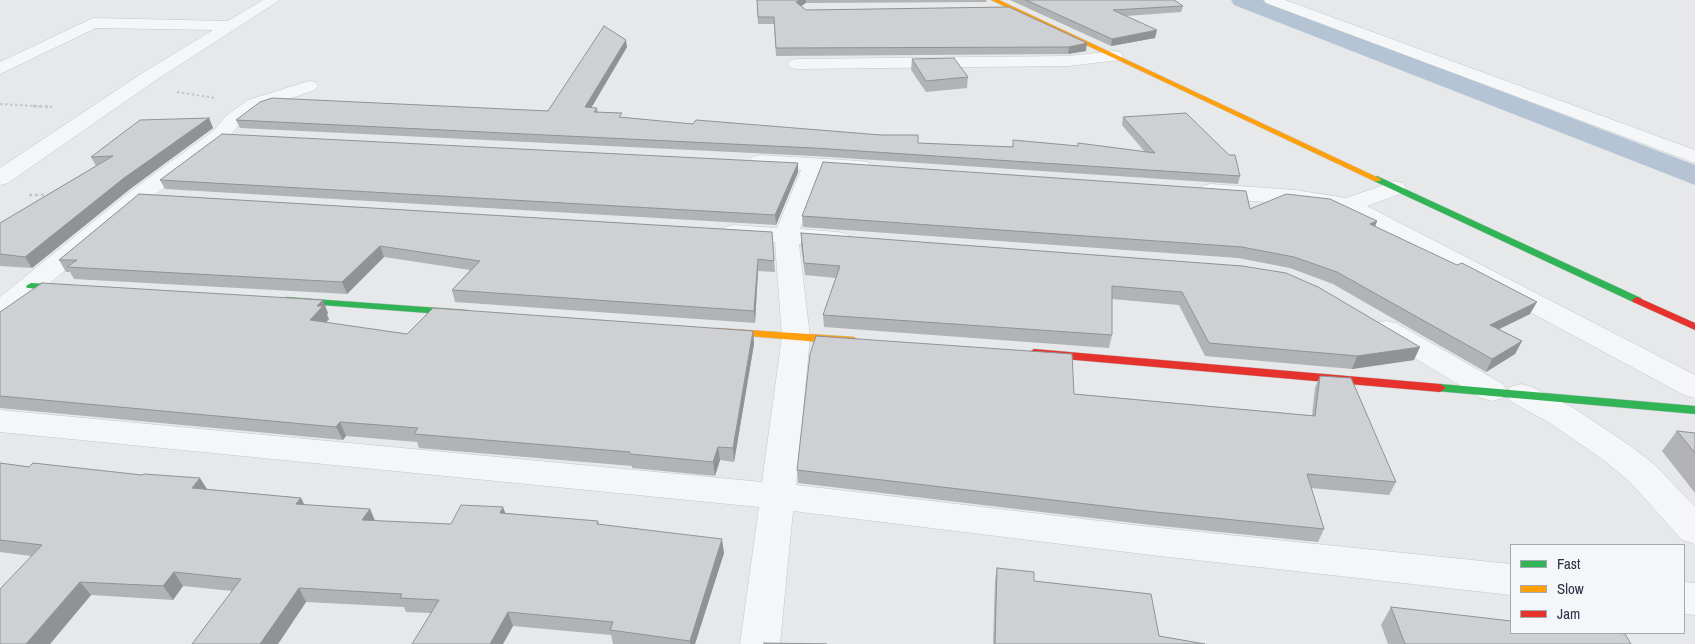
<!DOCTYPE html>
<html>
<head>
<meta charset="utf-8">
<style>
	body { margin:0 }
	#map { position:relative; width:1695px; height:644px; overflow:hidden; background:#e6e8ea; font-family:"Archivo Narrow",sans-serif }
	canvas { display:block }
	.legend { position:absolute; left:1510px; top:544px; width:175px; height:90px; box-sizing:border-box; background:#f4f6f9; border:1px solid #a4a8b1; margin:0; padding:6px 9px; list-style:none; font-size:15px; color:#2b3445 }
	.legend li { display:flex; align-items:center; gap:10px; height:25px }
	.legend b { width:25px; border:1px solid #a4a8b1 }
</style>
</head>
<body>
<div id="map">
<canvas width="1695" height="644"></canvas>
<ul class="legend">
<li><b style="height:6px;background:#30b455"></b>Fast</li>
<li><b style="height:6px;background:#ff9f0a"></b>Slow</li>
<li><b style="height:6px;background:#e5322d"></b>Jam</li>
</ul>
</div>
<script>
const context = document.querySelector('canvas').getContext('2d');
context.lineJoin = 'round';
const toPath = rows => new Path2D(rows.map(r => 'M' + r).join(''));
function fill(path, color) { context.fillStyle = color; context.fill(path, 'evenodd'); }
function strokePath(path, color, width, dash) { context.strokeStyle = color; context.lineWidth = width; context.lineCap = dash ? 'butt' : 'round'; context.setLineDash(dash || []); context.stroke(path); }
fill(toPath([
	[1231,0,1262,0,1695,165,1695,185,1234,5,1231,0]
]), '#b4c4d5');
const street = toPath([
	[263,0,280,0,156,80,8,183,0,185,0,168,144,72,213,30,96,28,0,74,0,62,93,18,228,21,263,0],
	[1264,0,1285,0,1695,150,1695,163,1266,3,1264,0],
	[1114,51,1120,52,1123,56,1120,60,1068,66,797,69,791,68,788,64,791,60,797,59,1068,56,1114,51],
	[309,81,315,82,318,86,315,90,262,108,241,123,227,139,147,201,10,317,0,319,0,297,131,191,213,131,227,115,248,100,309,81],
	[760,155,860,161,868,162,871,167,868,172,860,173,822,171,800,229,838,232,847,234,850,239,847,244,838,246,799,244,810,337,796,485,1151,527,1511,564,1511,595,1151,555,793,511,780,644,740,644,759,507,0,432,0,410,762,482,782,337,775,242,734,239,726,237,722,232,726,227,734,225,777,228,801,170,753,165,749,161,753,157,760,155],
	[1395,181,1403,183,1406,188,1403,193,1367,206,1695,375,1695,398,1684,395,1342,211,1295,204,1210,198,1202,196,1199,191,1202,186,1210,184,1295,190,1346,198,1395,181],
	[1386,321,1396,323,1503,384,1507,391,1503,398,1492,401,1481,398,1376,335,1372,329,1376,323,1386,321],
	[1521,384,1532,387,1572,407,1629,445,1655,465,1695,507,1695,544,1682,540,1631,483,1605,461,1550,423,1510,401,1506,394,1510,387,1521,384],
	[1684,582,1695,583,1695,615,1684,614,1684,582]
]);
const fast = toPath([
	[1377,176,1641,298,1642,300,1637,303,1633,302,1374,181,1373,179,1377,176],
	[31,283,73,285,78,288,73,291,27,288,26,286,31,283],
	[286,297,467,310,473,313,467,316,282,302,281,300,286,297],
	[1440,384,1695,406,1695,414,1436,391,1434,388,1440,384]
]);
const slow = toPath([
	[991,0,999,0,1381,179,1380,181,1374,181,991,0],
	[717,328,854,337,860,341,854,345,713,333,711,331,717,328]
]);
const jam = toPath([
	[1637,297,1695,323,1695,330,1633,302,1632,300,1637,297],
	[1034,349,1440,384,1446,388,1440,392,1030,356,1028,353,1034,349]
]);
strokePath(street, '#c4c6c8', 1);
strokePath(fast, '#c4c6c8', 1);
strokePath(slow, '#c4c6c8', 1);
strokePath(jam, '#c4c6c8', 1);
strokePath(toPath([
	[177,92,215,98],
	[0,104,52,107]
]), '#c5c6ca', 2, [2.5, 2.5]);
strokePath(toPath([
	[33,106,52,107],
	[29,195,50,195]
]), '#c5c6ca', 2.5, [3, 3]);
fill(street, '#f5f6f7');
fill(fast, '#30b455');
fill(slow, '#ff9f0a');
fill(jam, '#e5322d');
fill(toPath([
	[757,0,987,0,986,2,806,3,801,6,806,10,1009,7,1086,51,1068,54,776,56,774,24,758,24],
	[1010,0,1174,0,1183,6,1181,12,1126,16,1155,38,1111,46],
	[627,47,591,108,597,108,598,112,622,118,918,143,1145,152,1122,125,1123,117,1240,176,1238,184,814,156,240,128,236,120,548,111],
	[912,59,968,77,967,88,926,92,911,70],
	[209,118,213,128,130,189,32,268,0,266,0,223,96,166,91,157],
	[798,172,776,225,165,189,160,180],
	[139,194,772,232,775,272,758,271,755,323,455,302,452,290,470,270,384,257,347,294,74,279,70,272,66,272,59,260],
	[1250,209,1377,221,1375,226,1530,314,1499,329,1522,341,1515,354,1486,372,1333,284,1290,268,1238,258,803,227,802,216],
	[801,233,1242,266,1414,360,1352,369,1205,356,1179,305,1112,299,1112,335,1109,348,824,327,823,315,836,278,805,275,801,245],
	[0,312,328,313,327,315,329,319,326,323,407,334,753,331,754,344,734,462,720,460,715,476,632,468,632,466,419,448,417,442,346,436,343,440,0,408,0,409],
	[1320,376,1396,482,1389,495,1311,488,1324,529,1318,542,1151,525,798,483,797,470,1074,394,1312,416,1315,388],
	[1677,431,1695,433,1695,493,1662,451],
	[0,463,207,489,301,498,304,505,370,509,375,521,451,524,505,513,598,521,599,525,724,553,695,644,613,644,611,635,513,626,503,644,412,644,431,613,406,612,404,607,306,602,278,644,192,644,232,591,183,586,173,600,91,595,50,644,0,644,31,556,0,552],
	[997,568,1034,581,1159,636,1205,644,993,644,995,581],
	[1391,607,1631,644,1388,644,1381,625]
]), '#b1b3b5');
fill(toPath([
	[800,0,806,0,806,3,796,9,796,2],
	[1157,30,1155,38,1111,46,1112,39],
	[626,40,627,47,587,115,585,107],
	[1087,43,1086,51,1068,54,1069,47],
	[209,118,213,128,130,189,32,268,25,257,124,178],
	[798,163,798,172,776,225,775,215],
	[1377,221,1373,232,1370,224],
	[380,246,384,257,347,294,342,282],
	[758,259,758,271,755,323,754,311],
	[323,300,328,313,327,315,329,319,316,333,310,320,317,306],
	[1537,302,1530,314,1483,337,1490,325],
	[753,331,754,344,734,462,733,448],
	[1522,341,1515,354,1486,372,1492,359],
	[1420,347,1414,360,1352,369,1357,356],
	[340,422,346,436,343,440,336,427],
	[718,447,720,460,715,476,713,462],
	[200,478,209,492,192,488],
	[301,498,308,512,296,504],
	[503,507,508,520,500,513],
	[370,509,376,523,362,520],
	[722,539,724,553,695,644,690,644,690,641],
	[174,572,183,586,173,600,163,586],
	[80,582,91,595,50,644,26,644],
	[299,588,306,602,278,644,260,644],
	[508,612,513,626,503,644,490,644]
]), '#909294');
const building = toPath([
	[757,0,800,0,796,2,806,10,1009,7,1087,43,1069,47,776,48,774,17,758,17,757,0],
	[1026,0,1174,0,1183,6,1113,10,1157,30,1112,39,1026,0],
	[604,26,626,40,585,107,597,108,594,112,622,113,619,117,693,124,696,120,881,135,918,135,918,143,1013,147,1013,140,1078,146,1078,143,1155,153,1123,117,1186,113,1229,155,1235,155,1240,176,814,148,236,120,260,102,272,98,548,111,604,26],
	[954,58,968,77,926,81,912,59,954,58],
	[209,118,124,178,25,257,0,254,0,223,113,156,91,157,140,120,209,118],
	[222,134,798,163,775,215,160,180,222,134],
	[823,162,1246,191,1250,209,1286,194,1330,199,1377,221,1370,224,1457,265,1462,263,1537,302,1490,325,1522,341,1492,359,1337,272,1294,257,1242,247,802,216,823,162],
	[139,194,772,232,774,261,758,259,754,311,452,290,480,261,380,246,342,282,67,267,77,260,59,260,139,194],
	[801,233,1242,266,1286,273,1318,287,1420,347,1357,356,1209,343,1182,292,1112,286,1112,335,823,315,840,266,804,263,801,233],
	[42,283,323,300,317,306,323,306,310,320,407,334,433,308,753,331,733,448,718,447,713,462,630,454,630,452,414,434,418,428,340,422,336,427,0,396,0,312,42,283],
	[816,336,1072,354,1074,394,1315,416,1320,376,1351,378,1396,482,1307,474,1324,529,1155,512,797,470,810,354,816,336],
	[1677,431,1695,433,1695,453,1677,431],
	[0,463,29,467,33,463,142,475,144,474,200,478,192,488,301,498,296,504,370,509,362,520,451,524,461,505,503,507,500,513,598,521,597,524,722,539,690,641,610,630,613,622,508,612,490,644,412,644,439,600,400,598,402,594,299,588,260,644,192,644,241,579,174,572,163,586,80,582,26,644,0,644,0,589,42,545,0,540,0,463],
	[997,568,1034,572,1034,581,1151,594,1159,636,1205,644,995,644,997,568],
	[1391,607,1511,621,1511,633,1617,633,1625,634,1631,644,1405,644,1391,607],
	[764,643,827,644,764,644,764,643]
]);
fill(building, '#ced0d3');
strokePath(building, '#909294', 1);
</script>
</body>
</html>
